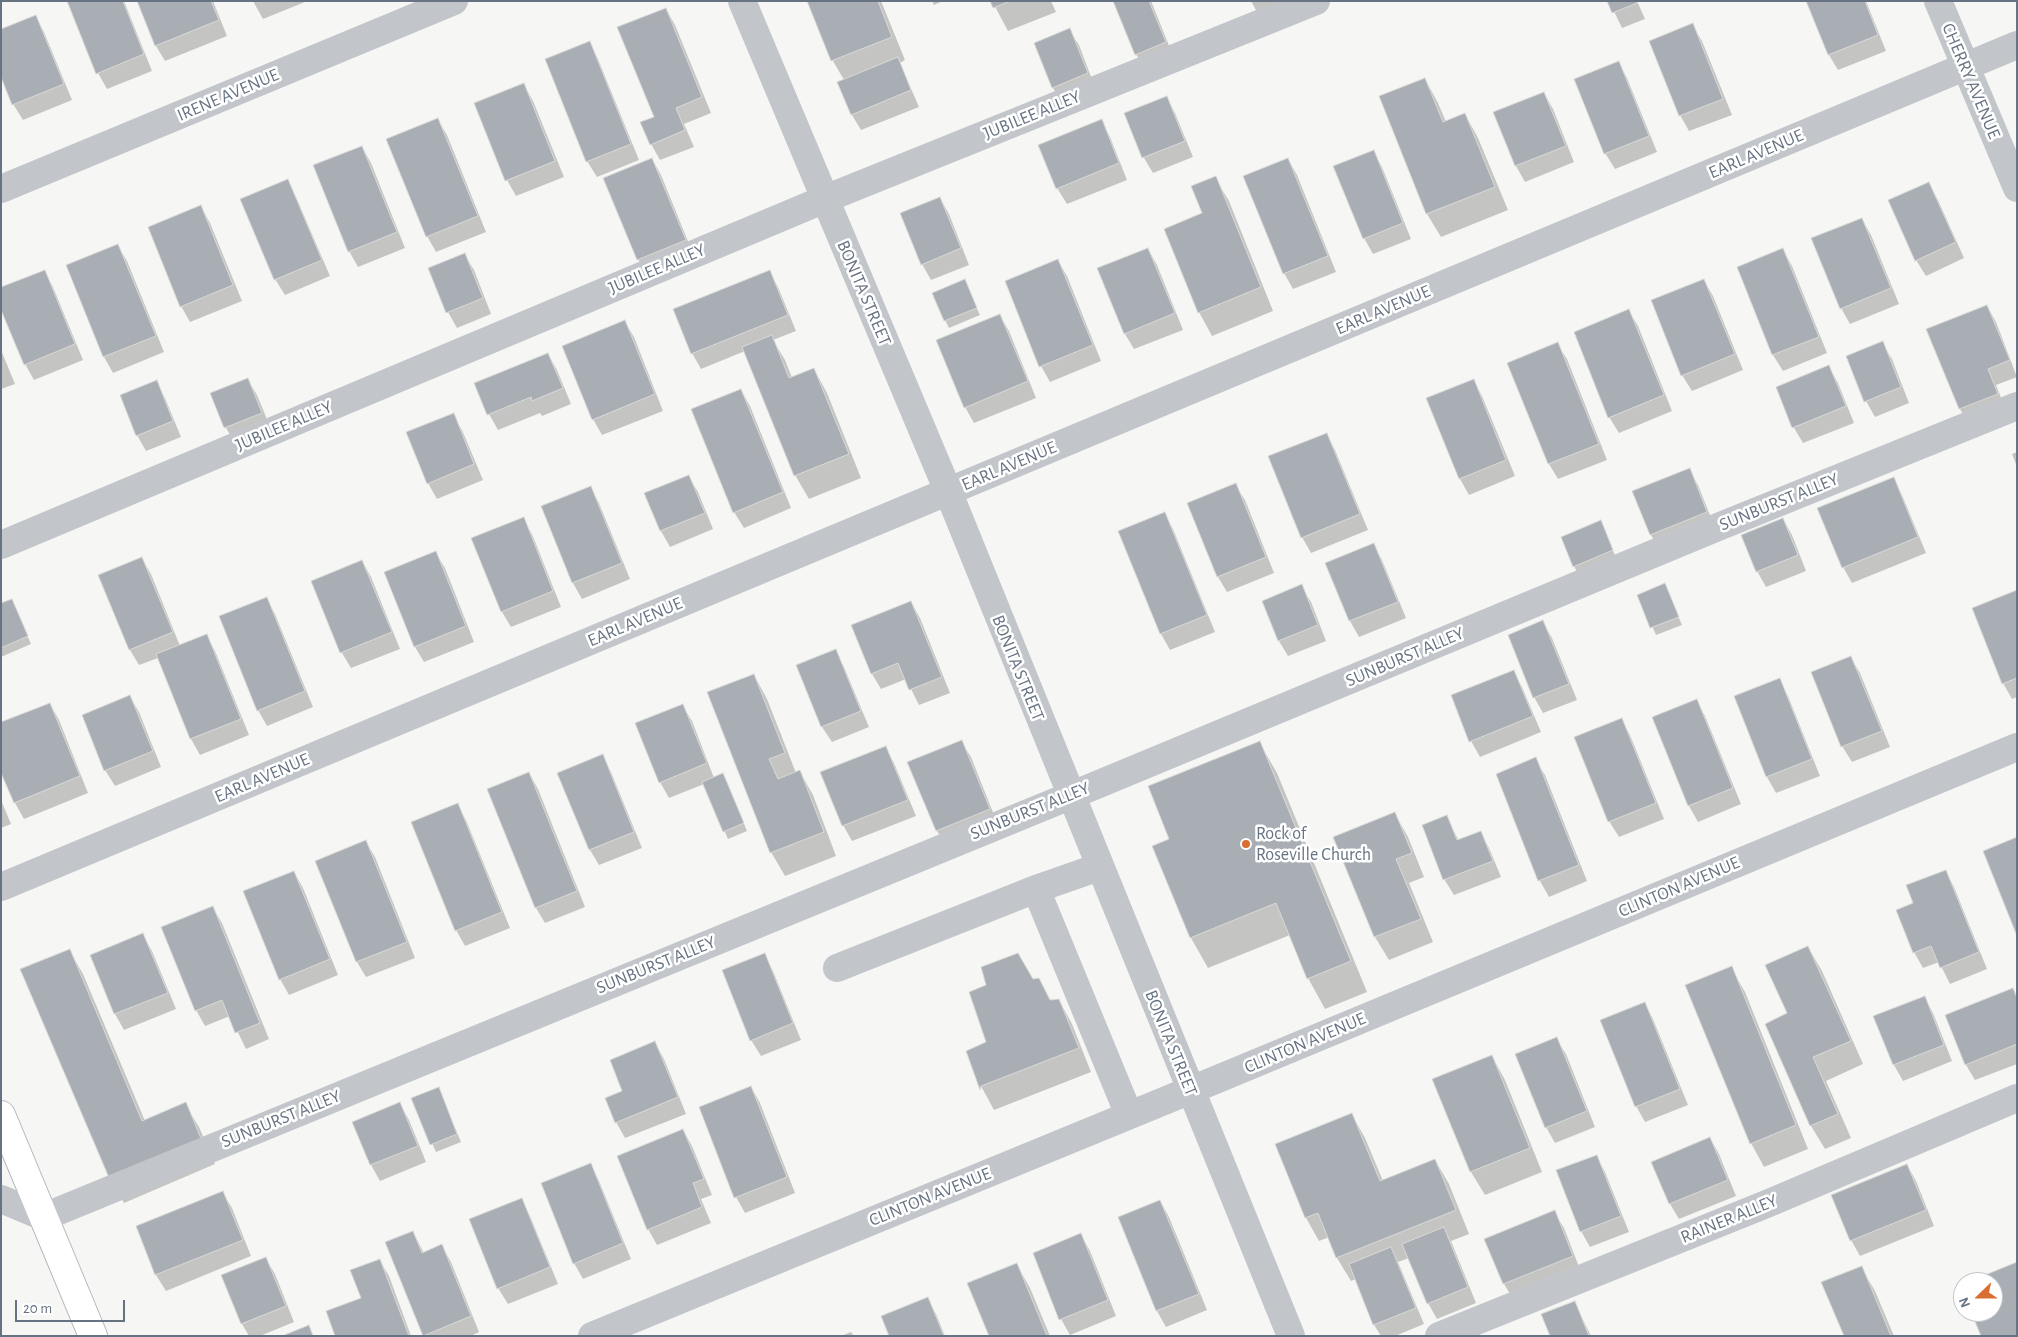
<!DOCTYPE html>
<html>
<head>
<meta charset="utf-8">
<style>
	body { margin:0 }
	#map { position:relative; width:2018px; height:1337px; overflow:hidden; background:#f6f7f4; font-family:"Alegreya Sans",sans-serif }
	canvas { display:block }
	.frame { position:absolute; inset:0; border:2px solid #677383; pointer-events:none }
	.north { position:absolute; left:1953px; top:1272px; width:50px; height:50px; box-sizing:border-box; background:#fff; border:1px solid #c2c7cd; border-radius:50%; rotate:248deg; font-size:14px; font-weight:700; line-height:20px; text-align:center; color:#677383 }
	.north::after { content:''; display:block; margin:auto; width:18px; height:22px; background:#d96e31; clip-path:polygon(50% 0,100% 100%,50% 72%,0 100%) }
	.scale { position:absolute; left:15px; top:1300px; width:110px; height:22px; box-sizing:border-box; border:2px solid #677383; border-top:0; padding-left:6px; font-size:15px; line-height:18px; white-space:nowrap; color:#677383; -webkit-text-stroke:4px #fff; paint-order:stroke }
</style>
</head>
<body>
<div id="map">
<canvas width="2018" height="1337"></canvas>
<div class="frame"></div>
<div class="north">N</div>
<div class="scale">20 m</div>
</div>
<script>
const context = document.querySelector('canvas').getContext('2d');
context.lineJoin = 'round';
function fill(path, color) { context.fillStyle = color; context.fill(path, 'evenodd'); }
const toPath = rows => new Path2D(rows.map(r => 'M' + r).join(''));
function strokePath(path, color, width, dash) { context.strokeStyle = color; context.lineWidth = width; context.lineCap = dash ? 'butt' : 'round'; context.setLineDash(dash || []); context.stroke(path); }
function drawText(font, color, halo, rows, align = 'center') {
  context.font = font + ' "Alegreya Sans",sans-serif'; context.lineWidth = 5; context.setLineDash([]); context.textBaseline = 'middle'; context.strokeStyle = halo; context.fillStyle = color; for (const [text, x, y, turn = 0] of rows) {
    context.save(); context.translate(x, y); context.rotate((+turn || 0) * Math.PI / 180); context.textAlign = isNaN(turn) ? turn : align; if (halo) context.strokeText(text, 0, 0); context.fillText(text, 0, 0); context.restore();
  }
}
fill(toPath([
	[68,1,124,1,152,71,107,89,98,73],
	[138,1,213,1,227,36,165,61,156,46],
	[253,1,304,1,305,2,263,19],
	[808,1,881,1,905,60,900,63,919,107,861,130,852,115,844,80,833,61],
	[932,1,943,1,934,5],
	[992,1,1051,1,1056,12,1008,31],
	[1115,1,1151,1,1174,58,1145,70,1136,54],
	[1251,1,1284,1,1257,12],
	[1609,1,1637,1,1645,19,1622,28],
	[1808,1,1866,1,1886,51,1838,70,1829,55],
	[666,9,675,25,711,113,684,124,694,147,660,160,651,144,655,118],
	[35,16,44,32,72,100,23,120,13,104],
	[1692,25,1702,41,1732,115,1689,131,1680,115],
	[1069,30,1079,45,1096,90,1062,103,1053,88],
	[589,43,598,59,639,160,597,177,587,161],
	[1618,62,1627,78,1657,152,1615,169,1605,153],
	[1425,79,1438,103,1446,122,1465,114,1478,138,1508,210,1441,237,1427,214,1380,97],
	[524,85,533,101,564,177,516,196,507,180,476,104],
	[1544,93,1553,109,1574,162,1525,182,1516,166,1495,113],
	[1166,97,1175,113,1193,157,1153,173,1144,158,1126,113],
	[438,120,447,135,486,232,436,252,427,236],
	[1101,121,1110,137,1127,180,1067,204,1057,188],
	[362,147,371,163,405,248,358,267,349,251],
	[1373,151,1382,167,1411,239,1373,254,1364,238],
	[652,159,661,175,694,256,647,275,638,259],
	[1288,159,1297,175,1336,272,1293,289,1284,273],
	[1215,178,1229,201,1273,311,1212,336,1199,312,1203,214],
	[287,181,296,197,330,276,285,295,275,279,242,200],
	[1929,184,1938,200,1964,258,1926,276,1916,260],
	[940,198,949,214,969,265,931,280,922,264],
	[201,207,210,223,242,301,190,322,181,306],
	[1862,219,1871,235,1899,304,1850,324,1841,308],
	[118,246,127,261,164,352,113,373,104,357,68,266],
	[1148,249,1157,265,1183,330,1134,349,1125,334],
	[1783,250,1792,266,1827,353,1783,371,1773,355,1738,268],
	[464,254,474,270,491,314,457,328,448,312,430,268],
	[1058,261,1067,276,1101,361,1050,382,1041,366],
	[44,271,53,287,83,360,34,380,25,364],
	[769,272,778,287,796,331,773,340,785,360,792,378,814,369,827,393,861,478,809,499,795,475,745,351,701,369,692,353],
	[964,280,980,315,949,328,945,320],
	[1704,280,1713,296,1743,370,1692,391,1682,375],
	[1987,306,1996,322,2017,377,1996,385,2006,410,1969,425,1960,409,1928,330],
	[1629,311,1638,326,1672,411,1619,433,1609,417],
	[1000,316,1009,331,1036,398,974,423,965,407],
	[625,322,634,337,663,411,602,435,593,419],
	[1882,343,1892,359,1909,403,1875,417,1866,401],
	[1557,344,1567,359,1607,460,1558,479,1549,464,1508,363],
	[1,350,15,384,1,389],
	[548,354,557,370,571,404,542,416,540,413,498,430,489,414],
	[1829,367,1838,383,1854,423,1803,443,1794,428,1777,388],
	[248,380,257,395,271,429,235,443,226,428,212,394],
	[1473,380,1482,396,1515,476,1469,495,1460,479,1427,399],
	[156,382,165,398,181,437,146,451,137,435],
	[741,390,750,406,791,508,744,528,734,512],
	[453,415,462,430,483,480,437,499,428,483],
	[1326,434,1335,450,1368,530,1311,553,1302,537],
	[2017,452,2017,467,2012,454],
	[1689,470,1698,485,1715,528,1660,551,1651,535,1634,492],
	[689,477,698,492,713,529,670,547,661,531,646,494],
	[1893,479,1902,495,1926,553,1852,583,1843,567],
	[1235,485,1245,500,1274,573,1227,592,1218,577,1189,503],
	[590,487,599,503,630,579,582,599,573,583,542,507],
	[1164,513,1173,529,1215,632,1170,650,1161,634,1120,531],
	[523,519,532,534,561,607,511,627,502,612,473,539],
	[1783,519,1792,535,1806,571,1766,587,1757,571],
	[1605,530,1616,558,1578,574,1574,566],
	[1373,544,1382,560,1406,618,1359,637,1350,621,1327,563],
	[435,552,445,568,474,642,424,662,415,647,385,573],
	[142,559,151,574,180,646,206,635,215,651,249,735,200,755,191,739,158,658,139,665,130,650],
	[362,561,371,577,400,649,351,668,342,653,313,581],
	[1665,585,1682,625,1656,635,1639,596],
	[1301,586,1311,602,1326,641,1288,656,1279,641],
	[2017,592,2017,697,2012,699,2003,683],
	[266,598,275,614,313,707,267,726,258,710],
	[911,602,920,618,950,693,919,705,906,679,881,689,872,674],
	[1,604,15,608,31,644,1,657],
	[1543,622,1552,638,1577,700,1543,713,1534,697],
	[835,651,844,667,869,727,832,742,822,727,798,666],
	[1851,658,1860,673,1890,747,1852,762,1842,746,1813,673],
	[1513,671,1522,687,1541,732,1480,757,1471,741],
	[754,675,767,699,796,773,800,772,813,795,836,856,785,876,771,852],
	[1779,680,1788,696,1820,776,1776,793,1767,777,1736,697],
	[130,697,139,712,161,767,115,786,105,770],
	[1696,700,1705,716,1741,804,1698,822,1689,806,1653,718],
	[50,704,59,720,88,793,24,819,15,803,1,770],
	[682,705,692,721,714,778,723,774,727,782,747,831,728,839,704,784,669,798,660,782],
	[1621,719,1630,735,1664,819,1619,837,1609,821,1576,738],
	[961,741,971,757,998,825,946,846,937,831],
	[1259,742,1277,773,1367,992,1325,1009,1308,978,1290,935,1208,968,1191,938,1153,847,1170,840],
	[885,747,894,763,916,816,852,841,843,825],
	[602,756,611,772,642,848,599,865,590,850],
	[1535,759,1545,775,1587,881,1549,897,1540,881,1497,774],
	[529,773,538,789,585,907,545,923,536,908,488,790],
	[1,800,11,824,1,828],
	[457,805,466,820,510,928,465,946,456,930],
	[1395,814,1408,837,1424,877,1409,883,1433,942,1389,960,1375,937,1335,838],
	[1446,816,1459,841,1480,832,1489,848,1501,877,1454,895,1444,879],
	[366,842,375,857,415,958,366,977,357,962,317,861],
	[1945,871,1954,887,1987,969,1950,984,1939,962,1923,968,1914,952,1915,903],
	[294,872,303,888,338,975,289,995,280,979],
	[213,908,222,923,269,1039,246,1049,230,1016,205,1026,196,1010],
	[143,935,152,951,176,1009,124,1030,115,1014,92,955],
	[1808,947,1822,971,1863,1064,1826,1081,1851,1138,1825,1149,1811,1126,1766,1024,1789,1014],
	[69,950,83,974,145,1121,185,1104,199,1127,215,1164,124,1203,111,1179],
	[764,955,773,971,801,1040,761,1056,751,1040],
	[1731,968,1745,992,1808,1149,1764,1167,1751,1143],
	[1033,980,1039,980,1051,1001,1059,1000,1072,1024,1091,1072,994,1110,981,1086],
	[2012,989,2017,997,2017,1064,1975,1080,1966,1065,1946,1016],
	[1924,997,1933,1013,1952,1061,1903,1081,1894,1065,1875,1017],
	[1644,1003,1653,1019,1688,1105,1645,1122,1636,1106],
	[1556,1039,1566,1054,1595,1127,1555,1143,1546,1127],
	[655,1043,664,1059,686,1114,625,1138,616,1122,624,1092],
	[1492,1056,1505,1080,1542,1172,1485,1195,1471,1172],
	[751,1087,760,1103,795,1193,745,1213,736,1197],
	[442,1097,461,1142,436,1152,413,1099],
	[400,1104,409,1120,426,1162,380,1181,371,1165,354,1122],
	[1352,1115,1365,1138,1383,1181,1435,1160,1449,1184,1469,1234,1451,1241,1476,1303,1437,1319,1428,1303,1409,1258,1398,1262,1424,1324,1395,1336,1381,1336,1374,1325,1356,1279,1351,1281,1337,1258,1329,1237,1319,1241,1306,1218],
	[683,1130,692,1146,712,1195,701,1199,711,1223,657,1245,648,1229],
	[1710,1138,1719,1154,1736,1196,1679,1219,1670,1204],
	[1596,1156,1605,1172,1629,1232,1590,1247,1581,1231],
	[590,1165,599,1181,631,1259,583,1279,574,1263],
	[1907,1165,1916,1181,1934,1226,1860,1256,1851,1240],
	[223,1193,232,1208,251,1256,166,1291,156,1275,137,1227],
	[521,1200,530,1216,558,1284,508,1304,498,1288],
	[1160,1201,1169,1217,1207,1310,1166,1327,1157,1311,1119,1218],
	[1554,1212,1564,1228,1581,1272,1513,1299,1504,1284],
	[413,1232,424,1253,442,1246,451,1262,479,1332,471,1336,424,1336,386,1243],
	[1081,1235,1090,1251,1116,1316,1070,1335,1061,1319],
	[266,1259,275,1274,294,1322,260,1336,249,1336,242,1324,222,1276],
	[380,1261,389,1276,411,1336,336,1336,363,1299],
	[1017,1265,1030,1288,1050,1336,990,1336],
	[1861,1267,1875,1291,1894,1336,1845,1336],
	[927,1298,936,1314,945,1336,890,1336],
	[1574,1302,1591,1336,1551,1336],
	[851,1332,854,1336,841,1336]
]), '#0003');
const building = toPath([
	[67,1,123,1,144,54,96,74,67,1],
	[137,1,211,1,219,20,155,46,137,1],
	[807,1,878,1,892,37,831,61,807,1],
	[990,1,1010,1,993,8,990,1],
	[1113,1,1149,1,1166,42,1135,55,1113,1],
	[1607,1,1636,1,1637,3,1612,13,1607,1],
	[1806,1,1865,1,1878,35,1828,55,1806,1],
	[666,8,702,97,676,108,685,130,650,145,640,122,654,117,617,27,666,8],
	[36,15,64,84,12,105,1,77,1,29,36,15],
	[1693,23,1723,99,1679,116,1649,41,1693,23],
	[1070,28,1088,73,1052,88,1034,43,1070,28],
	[590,41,631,144,586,162,545,59,590,41],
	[898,57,911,90,851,115,837,82,898,57],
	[1619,61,1649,136,1604,154,1574,79,1619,61],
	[1425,78,1443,122,1465,113,1495,187,1426,214,1379,96,1425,78],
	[524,83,555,161,505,181,474,103,524,83],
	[1544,92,1566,146,1515,166,1493,112,1544,92],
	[1167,96,1185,141,1142,158,1124,113,1167,96],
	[438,118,478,216,426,237,386,139,438,118],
	[1102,119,1119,163,1056,189,1038,145,1102,119],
	[362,146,397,232,348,252,313,165,362,146],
	[1374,150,1403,223,1363,239,1333,166,1374,150],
	[652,158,686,240,637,260,603,178,652,158],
	[1288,158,1328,256,1283,274,1243,176,1288,158],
	[1216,176,1261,287,1198,313,1164,229,1202,213,1191,186,1216,176],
	[288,179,322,260,274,280,240,199,288,179],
	[1929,182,1956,242,1915,261,1888,200,1929,182],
	[940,197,961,248,921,265,900,213,940,197],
	[201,205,233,285,180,307,148,227,201,205],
	[1862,218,1891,288,1840,309,1811,238,1862,218],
	[118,244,156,336,103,357,66,265,118,244],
	[1148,248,1175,313,1124,334,1097,268,1148,248],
	[1783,248,1819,337,1772,355,1737,267,1783,248],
	[465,253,483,298,446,313,428,268,465,253],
	[1058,259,1093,345,1039,367,1005,281,1058,259],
	[45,270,75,344,24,365,1,310,1,287,45,270],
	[770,270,788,315,691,354,673,309,770,270],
	[965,279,977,308,944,321,932,293,965,279],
	[1704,279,1735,354,1681,376,1651,300,1704,279],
	[1987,305,2010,360,1988,369,1998,394,1959,409,1926,329,1987,305],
	[1629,309,1664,395,1608,418,1574,332,1629,309],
	[1000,314,1028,381,964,408,936,340,1000,314],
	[625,320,655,394,592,420,562,346,625,320],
	[772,335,789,378,814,368,849,454,794,476,742,347,772,335],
	[1883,341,1901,387,1864,402,1846,356,1883,341],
	[1558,342,1599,444,1548,464,1507,363,1558,342],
	[548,353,563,388,532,401,531,397,487,415,474,383,548,353],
	[1829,365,1846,406,1792,428,1776,387,1829,365],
	[248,378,262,413,224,428,210,393,248,378],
	[1474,379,1506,460,1459,479,1426,398,1474,379],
	[157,380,173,421,136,436,120,395,157,380],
	[741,389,783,492,733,513,691,409,741,389],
	[454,413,474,464,427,484,406,432,454,413],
	[1327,433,1360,514,1301,538,1268,456,1327,433],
	[1690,468,1707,512,1650,535,1632,491,1690,468],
	[689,475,705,513,660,531,644,493,689,475],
	[1894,477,1918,537,1842,568,1817,508,1894,477],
	[1236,483,1266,557,1217,577,1187,503,1236,483],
	[591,486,622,563,572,583,541,506,591,486],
	[1165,512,1207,615,1160,634,1118,531,1165,512],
	[524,517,553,591,501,612,471,538,524,517],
	[1783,518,1798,555,1756,572,1741,535,1783,518],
	[1601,520,1613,550,1573,567,1561,537,1601,520],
	[1374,543,1398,602,1349,621,1325,563,1374,543],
	[436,551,466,626,414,647,384,572,436,551],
	[142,557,173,632,129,650,98,575,142,557],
	[362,560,392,632,340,653,311,581,362,560],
	[1665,583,1679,617,1650,628,1637,595,1665,583],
	[1302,584,1318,625,1278,641,1262,601,1302,584],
	[2017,590,2017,678,2002,684,1972,608,2017,590],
	[267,597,305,691,257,711,219,616,267,597],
	[12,599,28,636,1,648,1,603,12,599],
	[911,601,942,677,909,690,898,663,871,674,851,625,911,601],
	[1543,620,1569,684,1533,698,1508,635,1543,620],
	[207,634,241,719,190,739,156,654,207,634],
	[836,649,861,711,821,727,796,665,836,649],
	[1851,656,1882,731,1841,747,1811,672,1851,656],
	[1514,670,1533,716,1469,742,1451,695,1514,670],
	[754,674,785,753,769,759,778,779,800,770,824,832,770,853,707,692,754,674],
	[1780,678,1812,759,1766,777,1734,696,1780,678],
	[130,695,153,751,104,771,82,715,130,695],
	[1697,699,1733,788,1688,806,1652,717,1697,699],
	[50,703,80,776,14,803,1,773,1,722,50,703],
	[683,704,707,763,659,783,635,723,683,704],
	[1622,718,1656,803,1608,822,1574,737,1622,718],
	[962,740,990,809,936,831,907,762,962,740],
	[1260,741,1351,961,1307,979,1276,903,1190,938,1152,846,1169,839,1148,786,1260,741],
	[886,746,908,800,842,826,820,772,886,746],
	[603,754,634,832,589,850,557,773,603,754],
	[1536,757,1579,865,1538,881,1496,774,1536,757],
	[529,772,577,891,535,908,487,789,529,772],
	[723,773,744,823,723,832,702,782,723,773],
	[458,803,502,912,455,931,411,822,458,803],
	[1395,812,1412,853,1396,859,1421,919,1374,937,1333,837,1395,812],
	[1447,815,1457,840,1481,831,1493,861,1443,880,1422,825,1447,815],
	[2017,837,2017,936,1983,851,2017,837],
	[366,840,407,942,356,962,315,861,366,840],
	[1946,870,1979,952,1940,968,1931,946,1913,953,1896,910,1913,903,1906,885,1946,870],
	[294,871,330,959,279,980,243,891,294,871],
	[213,906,260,1023,235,1033,222,1000,195,1011,161,927,213,906],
	[143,933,168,993,114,1014,90,955,143,933],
	[1808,946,1851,1041,1813,1057,1838,1114,1810,1126,1765,1024,1787,1013,1765,965,1808,946],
	[70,949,142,1121,186,1102,202,1141,110,1180,20,969,70,949],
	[765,953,793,1023,750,1041,722,970,765,953],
	[1018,953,1033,979,1039,978,1050,1000,1059,999,1079,1048,981,1086,980,1090,966,1051,986,1042,969,992,986,985,981,967,1018,953],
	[1732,966,1796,1125,1750,1144,1685,985,1732,966],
	[2013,988,2017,998,2017,1044,1965,1065,1945,1015,2013,988],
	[1925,996,1944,1045,1893,1065,1873,1016,1925,996],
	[1645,1002,1680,1089,1635,1107,1600,1020,1645,1002],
	[1557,1037,1587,1111,1545,1128,1515,1054,1557,1037],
	[655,1041,678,1097,615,1123,605,1098,622,1091,610,1060,655,1041],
	[1492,1055,1530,1148,1470,1172,1432,1079,1492,1055],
	[751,1086,787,1177,734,1198,699,1107,751,1086],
	[439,1087,457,1134,430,1145,411,1098,439,1087],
	[400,1102,418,1146,370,1165,352,1122,400,1102],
	[1352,1113,1380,1181,1435,1159,1456,1210,1336,1258,1318,1213,1305,1218,1275,1144,1352,1113],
	[683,1129,704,1179,693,1183,702,1207,647,1230,617,1156,683,1129],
	[1710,1137,1728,1180,1669,1204,1651,1162,1710,1137],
	[1597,1155,1621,1216,1580,1232,1556,1170,1597,1155],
	[591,1163,623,1243,573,1264,541,1183,591,1163],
	[1907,1164,1926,1210,1850,1241,1831,1195,1907,1164],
	[223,1191,243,1240,155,1275,136,1226,223,1191],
	[522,1198,550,1267,497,1289,469,1219,522,1198],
	[1160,1200,1199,1294,1156,1311,1118,1217,1160,1200],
	[1555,1210,1573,1256,1503,1284,1484,1239,1555,1210],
	[1444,1227,1468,1287,1427,1304,1402,1244,1444,1227],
	[413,1231,422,1253,442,1244,471,1316,423,1336,385,1242,413,1231],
	[1081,1233,1108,1300,1059,1320,1033,1253,1081,1233],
	[1391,1247,1416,1308,1373,1325,1349,1264,1391,1247],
	[266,1257,286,1306,241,1324,221,1275,266,1257],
	[380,1259,409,1336,335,1336,326,1311,361,1298,350,1270,380,1259],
	[2017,1262,2017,1336,1981,1336,1971,1312,1993,1312,1993,1282,1968,1282,2017,1262],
	[1017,1263,1047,1336,989,1336,967,1283,1017,1263],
	[1862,1266,1891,1336,1844,1336,1821,1282,1862,1266],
	[928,1297,944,1336,889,1336,881,1316,928,1297],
	[1575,1301,1589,1336,1550,1336,1541,1314,1575,1301],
	[309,1325,313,1336,282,1336,309,1325]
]);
fill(building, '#a9aeb5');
strokePath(building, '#d8d8d6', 1);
const major = toPath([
	[1,1115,93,1336]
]);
strokePath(major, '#b5b9bd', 30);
strokePath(toPath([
	[742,1,948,491,1291,1336],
	[1938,1,2017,188],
	[1,189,454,1],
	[1,545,825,199,1316,1],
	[1,887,2017,45],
	[1036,889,1129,1115],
	[837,968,1036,889,1099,867],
	[1,1199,44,1217,1099,784,1713,529,2017,406],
	[592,1336,1225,1076,2017,747],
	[1439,1336,1769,1203,2017,1098]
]), '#c2c5c9', 28);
strokePath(major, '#fff', 28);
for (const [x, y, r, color] of [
	[1246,844,5,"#d96e31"]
]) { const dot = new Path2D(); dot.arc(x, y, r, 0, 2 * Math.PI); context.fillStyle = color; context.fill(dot); strokePath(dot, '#fff', 2); }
drawText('18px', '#677383', '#fff', [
	["CHERRY AVENUE",1971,81,67],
	["IRENE AVENUE",228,95,-23],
	["JUBILEE ALLEY",1032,115,-22],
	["EARL AVENUE",1756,154,-23],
	["JUBILEE ALLEY",657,269,-23],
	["BONITA STREET",864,293,67],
	["EARL AVENUE",1383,310,-23],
	["JUBILEE ALLEY",284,426,-23],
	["EARL AVENUE",1009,466,-23],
	["SUNBURST ALLEY",1779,502,-22],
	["EARL AVENUE",635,622,-23],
	["SUNBURST ALLEY",1405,657,-23],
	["BONITA STREET",1018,668,68],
	["EARL AVENUE",262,778,-23],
	["SUNBURST ALLEY",1030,811,-22],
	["CLINTON AVENUE",1679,887,-23],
	["SUNBURST ALLEY",656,965,-22],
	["BONITA STREET",1171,1043,68],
	["CLINTON AVENUE",1305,1043,-23],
	["SUNBURST ALLEY",281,1119,-22],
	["CLINTON AVENUE",930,1197,-22],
	["RAINER ALLEY",1729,1219,-22]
]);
drawText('18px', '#677383', '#fff', [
	["Rock of",1256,834],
	["Roseville Church",1256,855]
], 'left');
</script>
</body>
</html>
